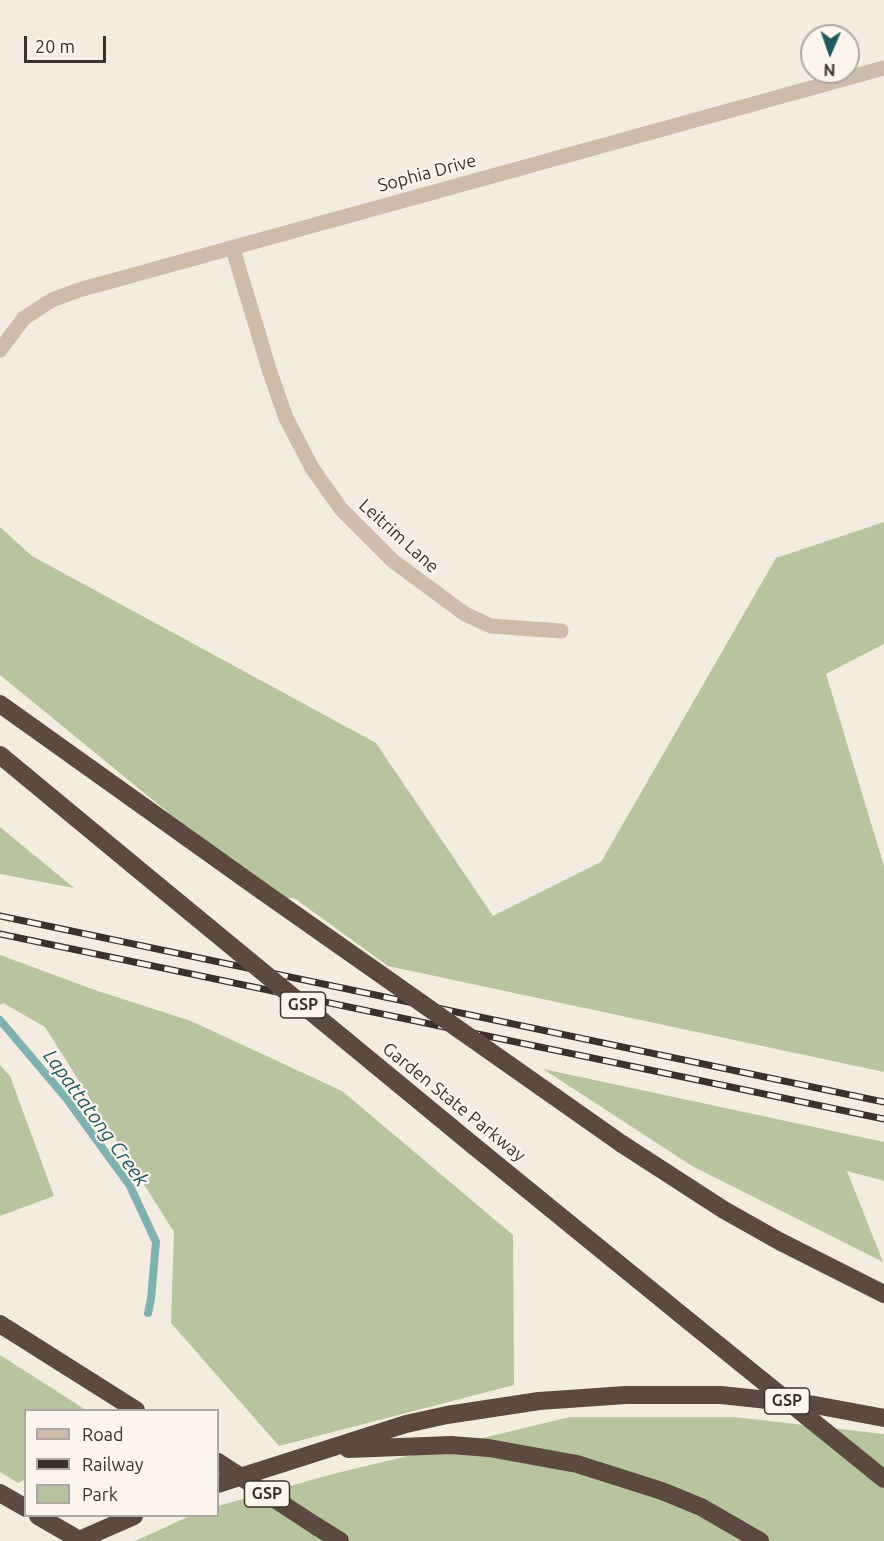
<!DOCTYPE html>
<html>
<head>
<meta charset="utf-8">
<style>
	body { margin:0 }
	#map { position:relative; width:884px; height:1541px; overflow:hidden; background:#f4ebe1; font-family:Ubuntu,sans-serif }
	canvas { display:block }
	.legend { position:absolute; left:24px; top:1409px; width:195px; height:108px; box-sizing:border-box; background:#fbf5ee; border:2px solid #aea6a0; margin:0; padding:8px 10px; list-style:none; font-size:18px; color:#3b302b }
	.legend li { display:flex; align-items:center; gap:12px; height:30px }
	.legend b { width:30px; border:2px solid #aea6a0 }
	.north { position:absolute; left:800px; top:24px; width:60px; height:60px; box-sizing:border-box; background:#fbf5ee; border:2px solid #aea6a0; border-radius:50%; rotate:182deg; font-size:16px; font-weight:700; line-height:24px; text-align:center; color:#3b302b }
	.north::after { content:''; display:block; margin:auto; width:21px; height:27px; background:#1f5a5e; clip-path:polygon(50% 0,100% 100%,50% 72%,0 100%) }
	.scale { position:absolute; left:24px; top:36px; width:82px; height:27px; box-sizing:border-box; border:3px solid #3b302b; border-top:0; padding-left:8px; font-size:18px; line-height:21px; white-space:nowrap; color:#3b302b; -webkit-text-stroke:4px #fbf5ee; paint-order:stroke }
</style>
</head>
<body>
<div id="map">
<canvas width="884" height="1541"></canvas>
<ul class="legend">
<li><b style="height:8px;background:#cdbbac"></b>Road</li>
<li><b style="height:8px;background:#3b302b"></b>Railway</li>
<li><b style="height:16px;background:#b8c4a0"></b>Park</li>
</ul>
<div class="north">N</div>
<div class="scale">20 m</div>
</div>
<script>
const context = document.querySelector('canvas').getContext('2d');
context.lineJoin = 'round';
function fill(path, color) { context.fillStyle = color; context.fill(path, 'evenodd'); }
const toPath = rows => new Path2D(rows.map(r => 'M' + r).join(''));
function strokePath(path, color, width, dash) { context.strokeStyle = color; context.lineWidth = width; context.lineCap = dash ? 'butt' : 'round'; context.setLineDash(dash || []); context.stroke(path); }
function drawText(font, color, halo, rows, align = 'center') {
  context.font = font + ' Ubuntu,sans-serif'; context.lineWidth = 4.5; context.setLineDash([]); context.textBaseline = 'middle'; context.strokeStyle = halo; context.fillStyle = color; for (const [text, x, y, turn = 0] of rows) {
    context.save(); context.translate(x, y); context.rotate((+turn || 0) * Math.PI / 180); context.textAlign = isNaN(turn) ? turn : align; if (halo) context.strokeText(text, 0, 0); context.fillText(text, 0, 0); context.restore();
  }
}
fill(toPath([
	[884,522,884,644,826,674,884,866,884,1072,388,966,294,898,274,899,0,675,0,527,32,556,376,743,493,916,601,862,776,558],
	[0,827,74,888,0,874],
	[0,955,95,990,191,1021,342,1091,513,1235,514,1385,279,1446,171,1323,174,1232,45,1027,3,1003,0,1005],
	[0,1065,10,1076,54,1196,0,1216],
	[543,1069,884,1142,884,1181,847,1171,883,1262,692,1166],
	[0,1355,86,1410,26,1410,25,1479,18,1483,0,1472],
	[570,1417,734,1417,884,1434,884,1541,135,1541,190,1516,218,1516,218,1506,337,1473]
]), '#b8c4a0');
strokePath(toPath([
	[0,1020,66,1098,130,1186,156,1242,151,1299,148,1313]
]), '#7fb0b2', 8);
strokePath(toPath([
	[233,249,269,369,286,418,312,468,341,509,393,561,465,614,491,626,561,631],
	[0,350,24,318,52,300,79,290,884,68]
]), '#cdbbac', 15);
strokePath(toPath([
	[0,704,262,891],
	[0,755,133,865],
	[622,1144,724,1210,779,1241,884,1294],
	[474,1146,690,1322],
	[0,1324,136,1410],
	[348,1449,451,1445,489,1448,577,1464,662,1491,701,1507,760,1541],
	[218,1484,406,1424,447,1415,539,1401,626,1395,721,1395,815,1405,884,1418],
	[0,1493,26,1508],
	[316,1526,340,1541],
	[77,1541,134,1516]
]), '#5c4a42', 18);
const rail = toPath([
	[0,916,884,1102],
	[0,934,884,1119]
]);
strokePath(rail, '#3b302b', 7);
strokePath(rail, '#fbf5ee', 4.5, [14]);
strokePath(toPath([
	[133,865,474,1146],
	[262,891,622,1144],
	[690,1322,884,1479],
	[218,1462,316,1526],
	[38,1516,81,1541]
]), '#5c4a42', 18);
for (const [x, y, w] of [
	[303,1005,45],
	[787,1401,45],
	[267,1494,45]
]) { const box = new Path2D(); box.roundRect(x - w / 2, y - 13, w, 26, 4.5); context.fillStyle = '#fbf5ee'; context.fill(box); strokePath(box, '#3b302b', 1.5); }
drawText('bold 16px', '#3b302b', null, [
	["GSP",303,1005],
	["GSP",787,1401],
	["GSP",267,1494]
]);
drawText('18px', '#3b302b', '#fbf5ee', [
	["Sophia Drive",427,173,-15],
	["Leitrim Lane",399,536,42],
	["Garden State Parkway",454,1102,39]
]);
drawText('italic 20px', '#1f5a5e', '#fbf5ee', [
	["Lapattatong Creek",96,1118,54]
]);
</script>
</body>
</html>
